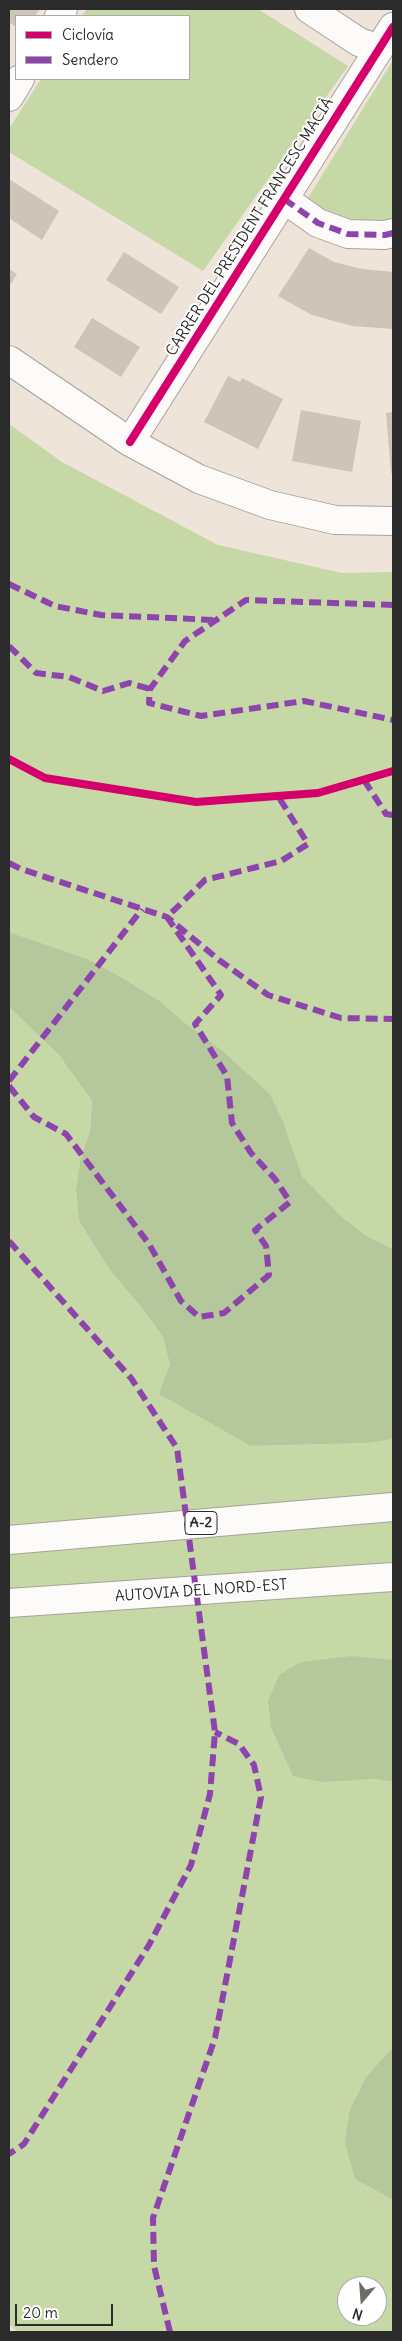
<!DOCTYPE html>
<html>
<head>
<meta charset="utf-8">
<style>
	body { margin:0 }
	#map { position:relative; width:402px; height:2341px; overflow:hidden; background:#eee4d9; font-family:Delius,sans-serif }
	canvas { display:block }
	.frame { position:absolute; inset:0; border:10px solid #2b2b2b; pointer-events:none }
	.legend { position:absolute; left:15px; top:15px; width:175px; height:65px; box-sizing:border-box; background:#fff; border:1px solid #aaa; margin:0; padding:6px 9px; list-style:none; font-size:15px; color:#2b2b2b }
	.legend li { display:flex; align-items:center; gap:10px; height:25px }
	.legend b { width:25px; border:1px solid #aaa }
	.north { position:absolute; left:337px; top:2276px; width:50px; height:50px; box-sizing:border-box; background:#fff; border:1px solid #aaa; border-radius:50%; rotate:198deg; font-size:14px; font-weight:700; line-height:20px; text-align:center; color:#2b2b2b }
	.north::after { content:''; display:block; margin:auto; width:18px; height:22px; background:#6f6c68; clip-path:polygon(50% 0,100% 100%,50% 72%,0 100%) }
	.scale { position:absolute; left:15px; top:2304px; width:98px; height:22px; box-sizing:border-box; border:2px solid #2b2b2b; border-top:0; padding-left:6px; font-size:15px; line-height:18px; white-space:nowrap; color:#2b2b2b; -webkit-text-stroke:4px #fff; paint-order:stroke }
</style>
</head>
<body>
<div id="map">
<canvas width="402" height="2341"></canvas>
<div class="frame"></div>
<ul class="legend">
<li><b style="height:6px;background:#d6006c"></b>Ciclovía</li>
<li><b style="height:6px;background:#8e44ad"></b>Sendero</li>
</ul>
<div class="north">N</div>
<div class="scale">20 m</div>
</div>
<script>
const context = document.querySelector('canvas').getContext('2d');
context.lineJoin = 'round';
function fill(path, color) { context.fillStyle = color; context.fill(path, 'evenodd'); }
const toPath = rows => new Path2D(rows.map(r => 'M' + r).join(''));
function strokePath(path, color, width, dash) { context.strokeStyle = color; context.lineWidth = width; context.lineCap = dash ? 'butt' : 'round'; context.setLineDash(dash || []); context.stroke(path); }
function drawText(font, color, halo, rows, align = 'center') {
  context.font = font + ' Delius,sans-serif'; context.lineWidth = 4; context.setLineDash([]); context.textBaseline = 'middle'; context.strokeStyle = halo; context.fillStyle = color; for (const [text, x, y, turn = 0] of rows) {
    context.save(); context.translate(x, y); context.rotate((+turn || 0) * Math.PI / 180); context.textAlign = isNaN(turn) ? turn : align; if (halo) context.strokeText(text, 0, 0); context.fillText(text, 0, 0); context.restore();
  }
}
fill(toPath([
	[87,9,258,9,348,66,203,271,9,152,9,129,41,79,189,79,189,16,82,16],
	[393,60,393,233,300,211],
	[9,424,62,462,218,545,342,573,393,572,393,1249,365,1235,341,1216,302,1176,283,1121,270,1094,224,1052,180,1019,160,1001,114,973,85,958,9,932],
	[9,1007,59,1055,92,1101,90,1131,80,1161,76,1190,79,1221,109,1269,146,1313,163,1337,170,1365,251,1446,369,1443,393,1439,393,1660,382,1660,350,1780,375,1779,393,1782,393,2047,366,2077,350,2109,355,2179,393,2200,393,2332,18,2332,9,2324],
	[347,2286,377,2286,377,2316,347,2316]
]), '#c6d8a5');
fill(toPath([
	[9,932,85,958,114,973,160,1001,180,1019,224,1052,270,1094,283,1121,302,1176,341,1216,365,1235,393,1249,393,1439,369,1443,251,1446,159,1394,170,1365,163,1337,146,1313,109,1269,79,1221,76,1190,80,1161,90,1131,92,1101,59,1055,9,1007],
	[352,1656,393,1660,393,1782,375,1779,322,1782,293,1776,271,1727,268,1701,279,1675,301,1662],
	[393,2047,393,2200,355,2179,345,2142,350,2109,366,2077]
]), '#b4c89c');
fill(toPath([
	[9,9,40,9,35,16,16,16,16,27,9,22],
	[9,179,59,211,42,240,9,218],
	[309,248,334,262,362,269,393,272,393,329,352,326,312,315,278,296],
	[124,252,179,287,161,314,106,280],
	[9,269,17,274,9,287],
	[92,318,140,347,121,377,74,347],
	[228,376,240,382,242,378,283,399,258,449,204,422],
	[301,410,361,421,352,472,292,461],
	[393,412,393,473,391,473,386,413]
]), '#cec4b7');
const minor = toPath([
	[309,9,359,42,379,49],
	[59,16,63,9],
	[9,97,20,79],
	[284,199,318,223,348,234,385,235,393,233],
	[9,360,130,442,199,479,270,505,335,520,393,521],
	[130,442,393,27]
]);
const highway = toPath([
	[9,1540,393,1507],
	[9,1603,393,1577]
]);
strokePath(minor, '#a8a29b', 30);
strokePath(highway, '#a8a29b', 30);
strokePath(minor, '#fcfbf9', 28);
strokePath(highway, '#fcfbf9', 28);
strokePath(toPath([
	[284,199,318,223,348,234,385,235,393,233],
	[9,584,55,606,101,615,215,620],
	[393,605,246,600,185,641,150,689,149,703,201,716,304,701,393,720],
	[9,646,36,673,69,677,103,691,129,683,150,689],
	[364,780,386,814,393,815],
	[9,863,21,869,167,917,219,960,268,995,341,1018,393,1019],
	[9,1081,142,909],
	[9,1086,34,1117,66,1134,149,1244,181,1301,199,1317,224,1313,269,1275,266,1246,255,1230,290,1202,275,1179,251,1153,232,1123,227,1076,195,1024,221,995,167,917,205,880,281,861,308,844,278,796],
	[9,1241,131,1378,177,1448,215,1732,210,1794,191,1865,149,1945,24,2144,9,2154],
	[170,2332,154,2266,153,2218,215,2038,261,1797,254,1765,239,1744,215,1732]
]), '#8e44ad', 6, [12, 6]);
strokePath(toPath([
	[130,442,393,27],
	[9,759,45,778,196,802,318,793,393,771]
]), '#d6006c', 8);
for (const [x, y, w] of [
	[201,1523,32]
]) { const box = new Path2D(); box.roundRect(x - w / 2, y - 11.5, w, 23, 4); context.fillStyle = '#fff'; context.fill(box); strokePath(box, '#2b2b2b', 1); }
drawText('bold 14px', '#2b2b2b', null, [
	["A-2",201,1523]
]);
drawText('15px', '#2b2b2b', '#fff', [
	["CARRER DEL PRESIDENT FRANCESC MACIÀ",250,227,-58],
	["AUTOVIA DEL NORD-EST",201,1591,-4]
]);
</script>
</body>
</html>
